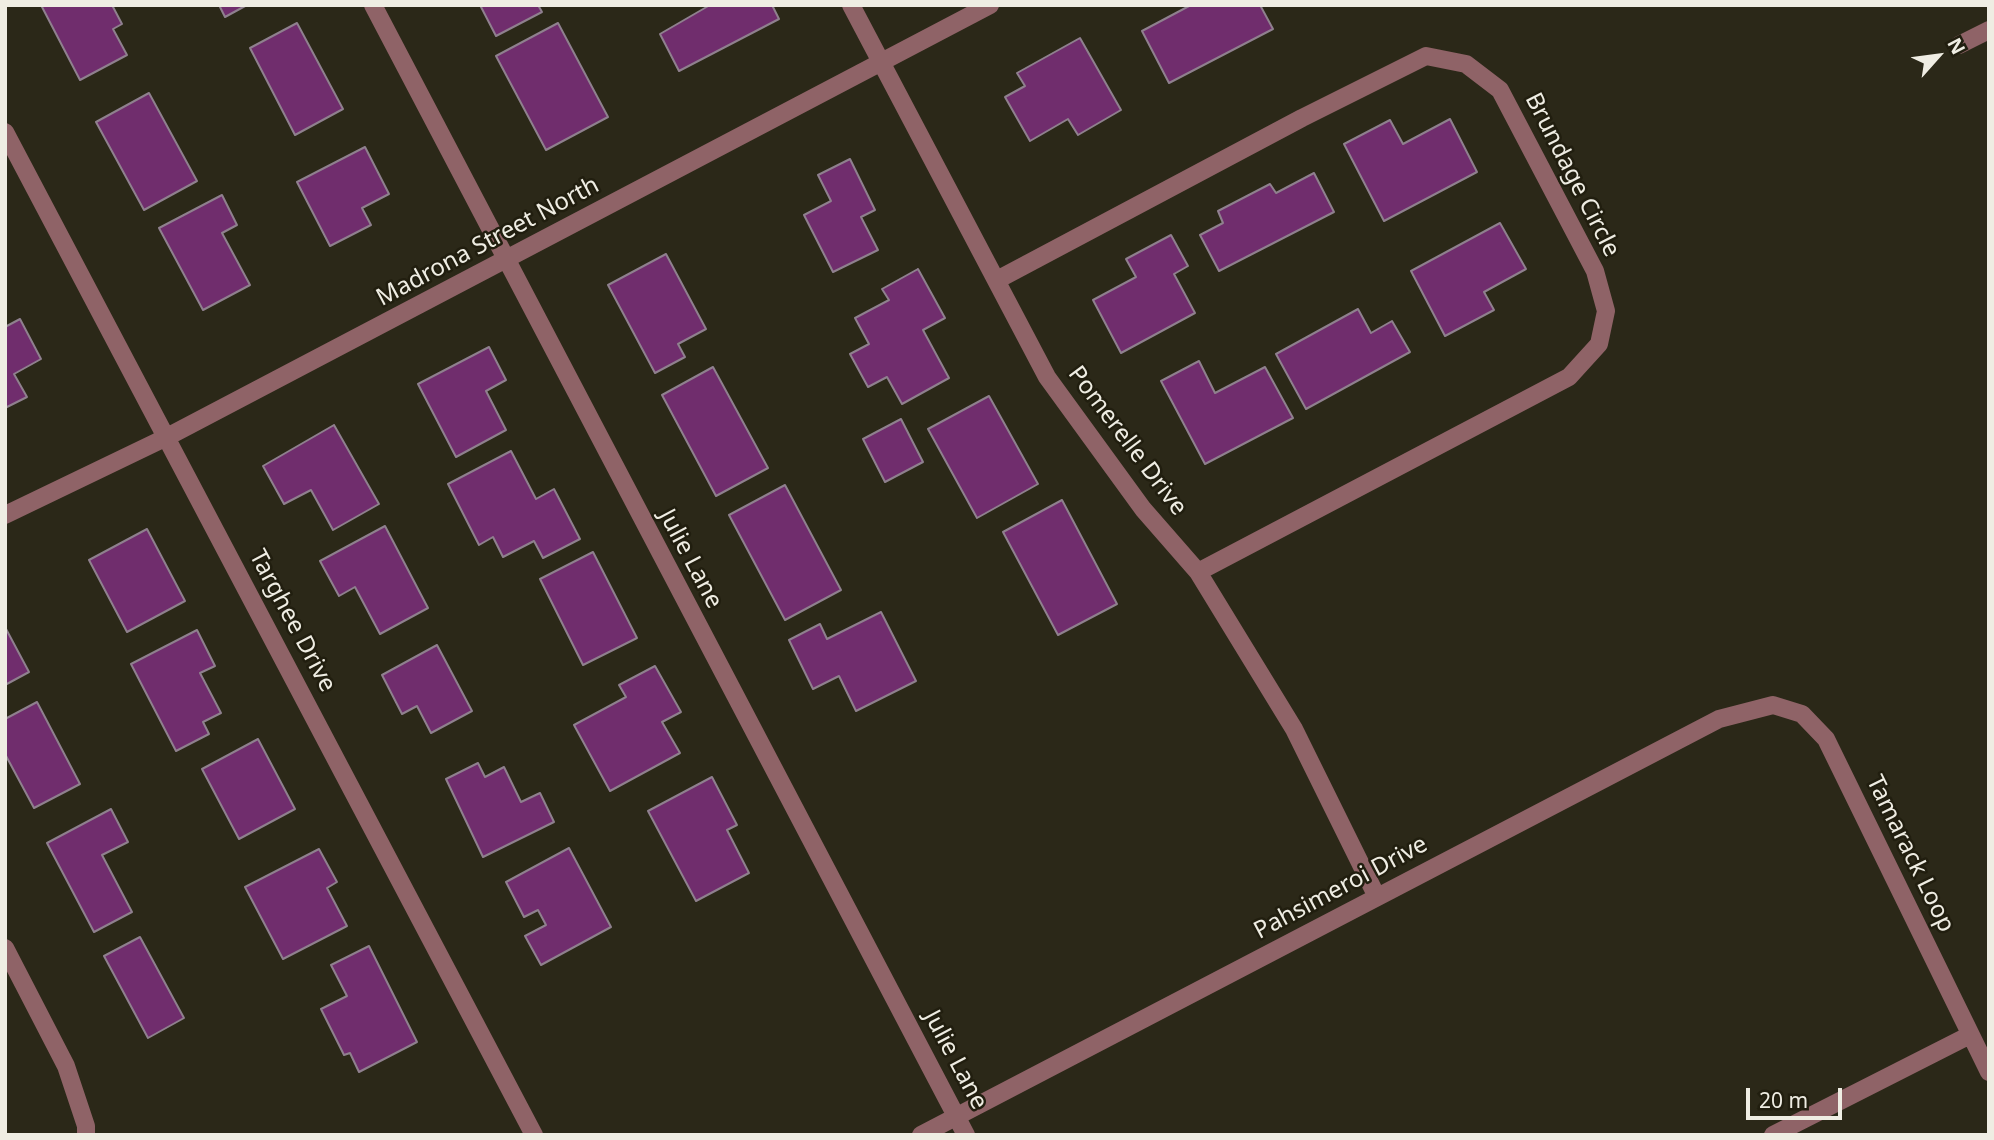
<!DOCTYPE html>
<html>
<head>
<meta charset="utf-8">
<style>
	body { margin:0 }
	#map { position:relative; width:1994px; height:1140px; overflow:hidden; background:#2b2818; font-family:"Noto Sans",sans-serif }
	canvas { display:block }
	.frame { position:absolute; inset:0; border:7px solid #efede3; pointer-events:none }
	.north { position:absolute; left:1903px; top:21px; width:70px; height:70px; -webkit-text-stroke:5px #211e0f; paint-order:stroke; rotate:62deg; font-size:19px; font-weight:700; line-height:28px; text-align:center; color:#efede3 }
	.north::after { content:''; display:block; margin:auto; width:24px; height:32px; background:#efede3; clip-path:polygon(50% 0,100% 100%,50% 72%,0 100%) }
	.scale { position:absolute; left:1746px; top:1088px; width:96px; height:32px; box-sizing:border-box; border:4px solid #efede3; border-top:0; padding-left:9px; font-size:21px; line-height:24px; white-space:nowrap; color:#efede3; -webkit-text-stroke:5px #211e0f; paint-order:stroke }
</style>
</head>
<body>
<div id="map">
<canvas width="1994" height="1140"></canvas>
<div class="frame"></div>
<div class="north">N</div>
<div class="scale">20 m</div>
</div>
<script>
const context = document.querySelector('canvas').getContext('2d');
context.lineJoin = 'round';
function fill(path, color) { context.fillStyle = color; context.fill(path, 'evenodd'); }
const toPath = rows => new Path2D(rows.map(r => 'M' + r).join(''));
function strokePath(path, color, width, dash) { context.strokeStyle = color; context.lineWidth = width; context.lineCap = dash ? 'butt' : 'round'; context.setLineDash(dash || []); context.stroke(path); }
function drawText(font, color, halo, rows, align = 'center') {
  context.font = font + ' "Noto Sans",sans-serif'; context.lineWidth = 5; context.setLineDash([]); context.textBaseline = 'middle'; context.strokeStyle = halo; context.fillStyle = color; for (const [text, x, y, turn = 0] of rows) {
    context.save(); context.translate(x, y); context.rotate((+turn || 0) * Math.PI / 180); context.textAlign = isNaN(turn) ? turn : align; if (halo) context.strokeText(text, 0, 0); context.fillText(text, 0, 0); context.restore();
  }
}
const building = toPath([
	[41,5,112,5,122,24,113,29,127,55,80,80,41,5],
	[219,5,247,5,225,17,219,5],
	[480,5,538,5,542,12,496,36,480,5],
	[710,5,772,5,779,19,679,71,660,34,710,5],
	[1191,5,1260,5,1273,29,1169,83,1142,31,1191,5],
	[297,23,343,109,295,135,250,48,297,23],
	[558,23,608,117,546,150,496,56,558,23],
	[1080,38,1121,110,1078,135,1068,119,1030,141,1005,97,1025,86,1017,73,1080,38],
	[149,93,197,181,144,210,96,122,149,93],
	[1450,119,1477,172,1384,221,1344,144,1390,120,1403,144,1450,119],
	[365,147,389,194,362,208,371,225,330,246,297,182,365,147],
	[850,159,875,210,861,217,878,250,833,272,804,215,831,201,818,175,850,159],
	[1314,173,1334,212,1219,271,1200,235,1223,223,1218,211,1270,184,1276,193,1314,173],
	[222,195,237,225,222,233,250,285,203,310,159,228,222,195],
	[1500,223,1526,269,1484,292,1494,310,1445,336,1411,271,1500,223],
	[1171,235,1188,266,1174,274,1195,313,1121,353,1093,300,1136,277,1126,259,1171,235],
	[666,254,706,329,678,344,685,357,655,373,608,285,666,254],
	[918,269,945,318,923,330,949,378,902,404,887,377,868,387,850,354,869,344,855,318,889,300,882,289,918,269],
	[1358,309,1371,333,1392,321,1410,352,1306,409,1276,354,1358,309],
	[20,319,41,359,14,374,27,397,5,408,5,327,20,319],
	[489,347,506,380,486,391,506,430,456,457,418,384,489,347],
	[1199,361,1215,393,1265,367,1293,418,1205,464,1161,381,1199,361],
	[713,367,768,468,716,496,662,395,713,367],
	[989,396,1038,484,977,518,928,429,989,396],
	[901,419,923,462,885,482,863,439,901,419],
	[334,425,379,504,333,530,311,490,284,504,263,466,334,425],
	[511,451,536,499,554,489,580,539,543,558,534,541,503,557,493,537,479,545,448,484,511,451],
	[785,485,841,590,785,620,729,515,785,485],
	[1062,500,1117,604,1058,635,1003,532,1062,500],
	[385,526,428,608,380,634,355,587,339,596,320,561,385,526],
	[147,529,185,601,127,632,89,560,147,529],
	[593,552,637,638,583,665,540,579,593,552],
	[881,612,916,681,856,711,839,676,813,689,789,640,820,624,827,639,881,612],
	[5,627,29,672,5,685,5,627],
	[197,630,215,666,200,673,221,713,203,722,209,734,176,751,131,664,197,630],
	[437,645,472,711,431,733,417,706,402,714,382,675,437,645],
	[655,666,681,712,662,722,680,753,610,791,574,725,626,697,619,685,655,666],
	[37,702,80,784,34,808,5,754,5,719,37,702],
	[258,739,295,809,239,839,202,769,258,739],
	[478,763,485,777,504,767,521,802,540,793,554,822,483,857,446,779,478,763],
	[712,777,737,825,727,830,749,873,696,901,648,811,712,777],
	[111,809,128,842,102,855,132,912,94,932,47,843,111,809],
	[569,848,611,927,541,965,525,936,546,925,538,910,524,917,506,882,569,848],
	[319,849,337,882,327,888,347,926,283,959,245,887,319,849],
	[140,937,184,1018,148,1038,104,956,140,937],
	[369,946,417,1042,359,1072,350,1053,344,1055,321,1009,347,996,331,965,369,946]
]);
fill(building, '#702d6d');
strokePath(building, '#8f808e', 2);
strokePath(toPath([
	[373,5,966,1135],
	[851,5,1047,377,1143,509,1198,572,1294,729,1377,897],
	[1959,45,1989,30],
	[5,132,534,1135],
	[997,280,1302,118,1426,56,1466,64,1500,90,1595,271,1606,311,1599,344,1569,377,1198,572],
	[5,515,167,437,990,5],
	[5,948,66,1066,86,1126,86,1135],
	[921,1135,1719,719,1773,705,1802,714,1826,739,1989,1072],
	[1773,1135,1970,1035]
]), '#8f6367', 18);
drawText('24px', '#efede3', '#211e0f', [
	["Brundage Circle",1572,175,63],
	["Madrona Street North",488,242,-28],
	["Pomerelle Drive",1127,441,53],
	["Julie Lane",690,559,62],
	["Targhee Drive",292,621,62],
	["Tamarack Loop",1910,854,64],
	["Pahsimeroi Drive",1341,888,-28],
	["Julie Lane",955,1060,62]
]);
</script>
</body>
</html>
